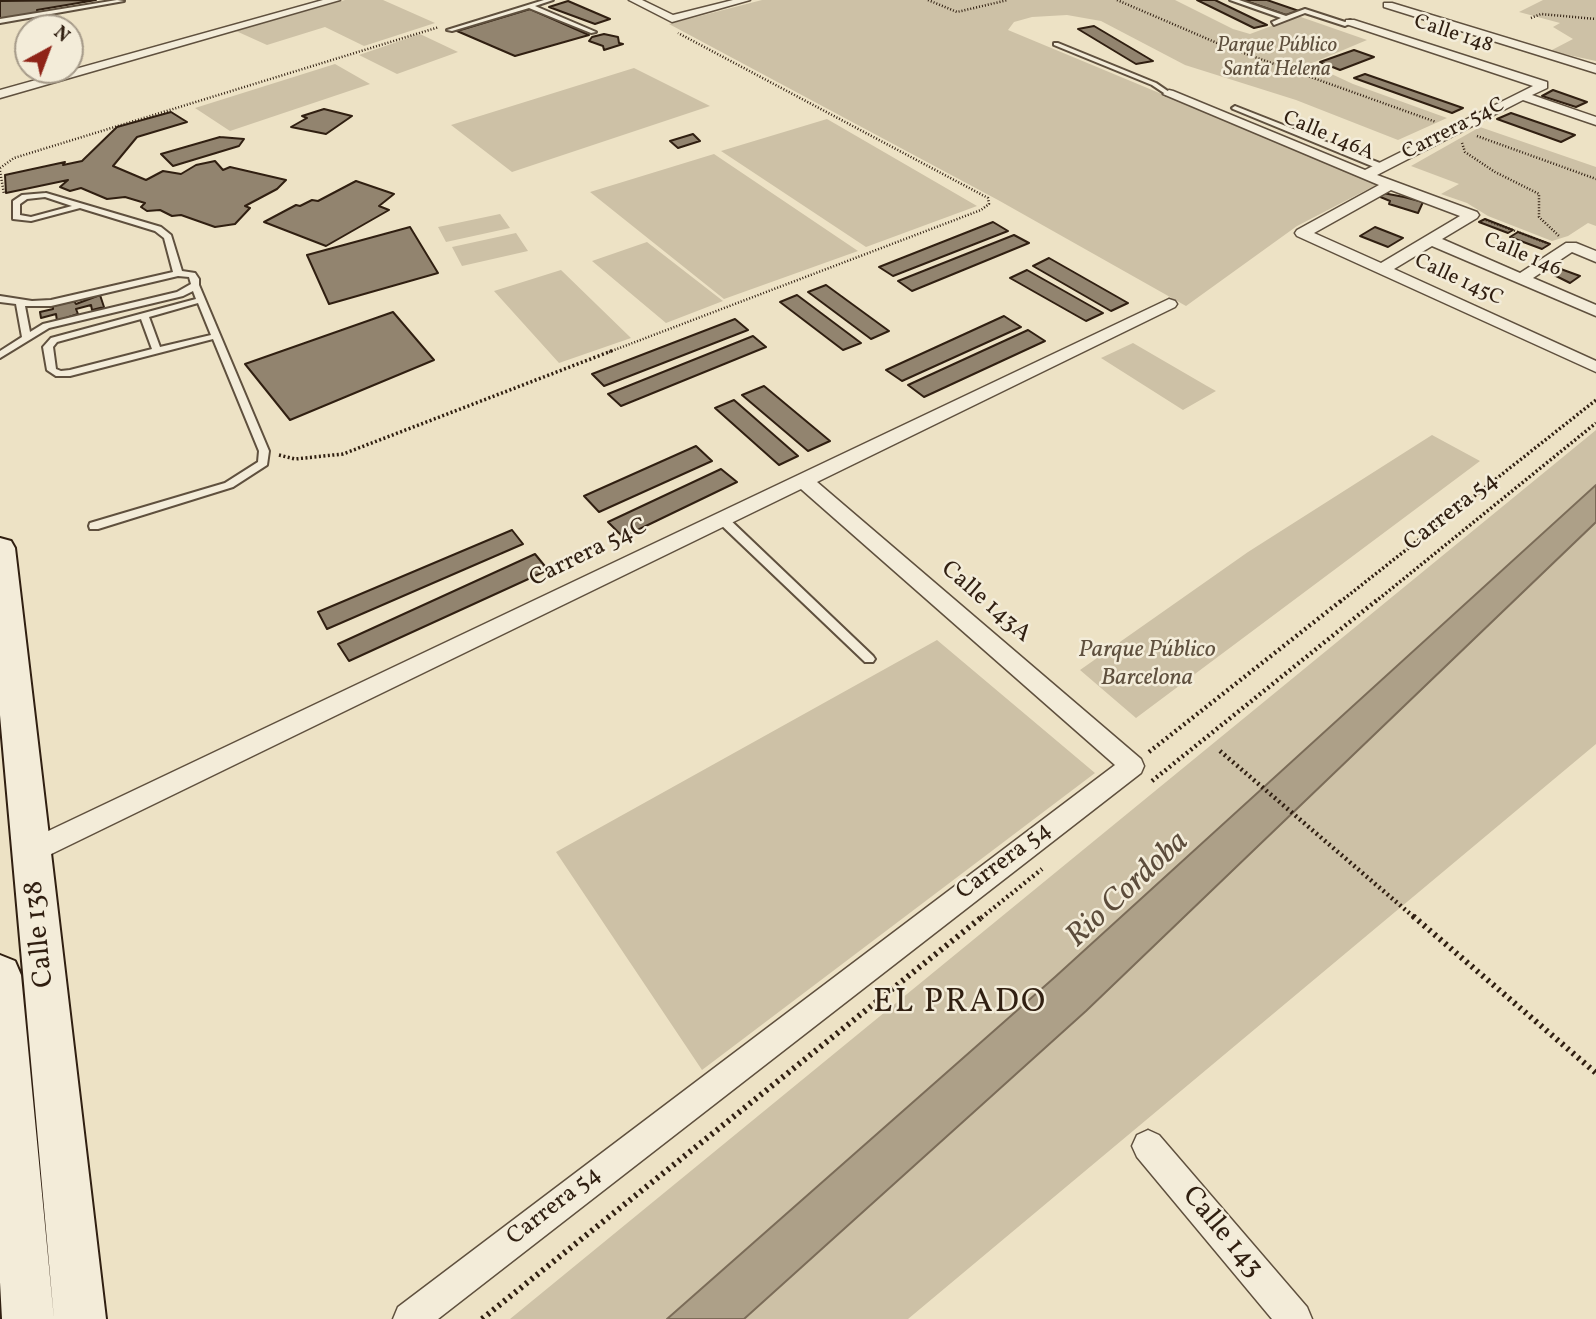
<!DOCTYPE html>
<html>
<head>
<meta charset="utf-8">
<style>
	body { margin:0 }
	#map { position:relative; width:1596px; height:1319px; overflow:hidden; background:#ede2c5; font-family:Vollkorn,serif }
	canvas { display:block }
	.north { position:absolute; left:14px; top:14px; width:70px; height:70px; box-sizing:border-box; background:#f3ecd9; border:2px solid #a59a89; border-radius:50%; rotate:41deg; font-size:19px; font-weight:700; line-height:28px; text-align:center; color:#301f11 }
	.north::after { content:''; display:block; margin:auto; width:24px; height:32px; background:#8f2418; clip-path:polygon(50% 0,100% 100%,50% 72%,0 100%) }
</style>
</head>
<body>
<div id="map">
<canvas width="1596" height="1319"></canvas>
<div class="north">N</div>
</div>
<script>
const context = document.querySelector('canvas').getContext('2d');
context.lineJoin = 'round';
function fill(path, color) { context.fillStyle = color; context.fill(path, 'evenodd'); }
const toPath = rows => new Path2D(rows.map(r => 'M' + r).join(''));
function strokePath(path, color, width, dash) { context.strokeStyle = color; context.lineWidth = width; context.lineCap = dash ? 'butt' : 'round'; context.setLineDash(dash || []); context.stroke(path); }
function drawText(font, color, halo, rows, align = 'center') {
  context.font = font + ' Vollkorn,serif'; context.lineWidth = 5; context.setLineDash([]); context.textBaseline = 'middle'; context.strokeStyle = halo; context.fillStyle = color; for (const [text, x, y, turn = 0] of rows) {
    context.save(); context.translate(x, y); context.rotate((+turn || 0) * Math.PI / 180); context.textAlign = isNaN(turn) ? turn : align; if (halo) context.strokeText(text, 0, 0); context.fillText(text, 0, 0); context.restore();
  }
}
fill(toPath([
	[345,0,383,0,435,23,364,46,325,27,267,45,236,31],
	[762,0,1175,0,1233,29,1250,34,1298,16,1367,40,1310,64,1353,84,1447,118,1398,140,1296,100,1185,65,1101,21,1067,15,1032,17,1014,22,1008,30,1378,184,1297,226,1186,306,998,200,669,24],
	[1543,0,1596,0,1596,61,1550,51,1573,39,1553,27,1560,23,1519,12],
	[420,34,458,52,397,74,359,55],
	[335,64,370,84,230,131,195,108],
	[634,68,710,106,512,172,451,125],
	[827,119,977,206,866,247,721,151],
	[1480,127,1596,167,1596,226,1588,223,1568,236,1552,241,1488,216,1467,203,1441,194,1459,184,1411,166],
	[714,154,858,251,724,299,590,192],
	[500,214,510,228,446,242,438,227],
	[516,233,528,251,462,266,452,247],
	[647,242,723,301,666,323,592,261],
	[561,270,631,338,559,363,494,291],
	[1133,343,1207,386,1216,391,1183,410,1101,358],
	[1596,430,1596,485,1055,977,667,1319,510,1319],
	[1432,435,1480,461,1136,718,1080,670,1248,552],
	[1596,522,1596,744,908,1319,744,1319,1086,1011],
	[937,640,1095,773,702,1070,556,852]
]), '#cdc1a6');
const water = toPath([
	[1596,485,1596,522,1086,1011,744,1319,667,1319,1055,977,1596,485]
]);
fill(water, '#ada088');
strokePath(water, '#7b6c58', 2);
const building = toPath([
	[96,0,37,10,38,13,0,19,0,1,96,0],
	[1197,0,1215,0,1267,25,1254,28,1197,0],
	[1243,0,1267,0,1299,11,1286,15,1243,0],
	[568,1,610,19,595,24,549,7,568,1],
	[530,9,589,35,515,56,457,31,530,9],
	[1094,26,1153,61,1136,64,1078,29,1094,26],
	[604,34,618,37,619,43,623,44,604,50,603,46,589,41,592,37,604,34],
	[1354,50,1374,57,1340,70,1320,62,1354,50],
	[1365,74,1463,108,1452,113,1354,78,1365,74],
	[1553,90,1587,102,1576,107,1542,96,1553,90],
	[324,109,352,116,326,134,291,127,307,118,302,116,324,109],
	[171,112,187,122,137,137,113,166,146,180,163,171,181,174,196,165,215,161,223,170,230,167,286,180,277,189,245,206,250,208,235,224,215,227,181,215,172,216,160,210,147,211,141,207,145,203,125,197,107,199,81,188,70,191,60,187,68,180,6,193,5,175,65,162,63,165,82,161,117,127,171,112],
	[1511,113,1575,135,1561,142,1497,119,1511,113],
	[693,134,700,141,678,148,670,141,693,134],
	[220,137,244,139,239,146,173,166,161,154,220,137],
	[356,181,394,194,379,206,389,210,326,246,264,222,296,205,300,206,312,200,318,201,356,181],
	[1383,193,1404,197,1423,202,1418,213,1389,204,1390,201,1378,196,1383,193],
	[1485,219,1513,230,1508,233,1479,222,1485,219],
	[993,222,1008,231,893,276,879,267,993,222],
	[410,227,438,273,329,304,307,255,410,227],
	[1375,227,1403,238,1388,247,1360,236,1375,227],
	[1518,232,1550,244,1542,249,1510,237,1518,232],
	[1014,235,1029,243,912,291,898,281,1014,235],
	[1049,258,1128,303,1111,311,1033,266,1049,258],
	[1558,268,1580,276,1570,283,1554,275,1553,272,1558,268],
	[1027,270,1103,313,1086,321,1010,278,1027,270],
	[826,285,889,331,871,339,808,292,826,285],
	[100,295,104,307,92,310,91,305,76,309,78,314,57,321,56,314,41,318,40,312,53,309,53,306,74,301,76,304,100,295],
	[797,295,861,343,843,350,780,302,797,295],
	[393,312,434,360,290,420,245,364,393,312],
	[1004,316,1021,327,902,381,886,370,1004,316],
	[735,319,748,330,604,386,592,374,735,319],
	[1028,330,1045,341,924,397,908,385,1028,330],
	[753,336,766,347,621,406,608,394,753,336],
	[764,386,830,441,808,451,742,395,764,386],
	[734,400,798,456,779,465,715,408,734,400],
	[696,446,712,461,599,512,584,496,696,446],
	[721,469,737,482,623,537,608,522,721,469],
	[512,530,523,544,327,629,318,612,512,530],
	[535,554,548,570,349,661,338,644,535,554]
]);
fill(building, '#92846f');
strokePath(building, '#301f11', 2);
const lane = toPath([
	[117,0,124,1,0,23,0,19,117,0],
	[544,0,553,0,535,6,596,32,591,33,529,8,452,31,447,30,544,0],
	[1230,0,1239,0,1286,16,1305,9,1345,22,1350,20,1353,22,1345,26,1305,13,1274,25,1272,22,1281,18,1230,0],
	[1054,43,1058,43,1156,83,1172,94,1167,95,1152,85,1054,45,1054,43],
	[1235,106,1385,165,1386,167,1379,169,1233,109,1232,108,1235,106],
	[46,193,161,227,171,235,182,271,195,273,199,279,199,285,269,451,267,465,233,487,98,529,90,529,89,526,90,523,225,483,258,462,259,451,213,339,70,376,56,376,47,370,43,347,51,338,196,299,193,291,183,296,49,328,0,358,0,351,22,337,16,304,0,302,0,296,32,301,51,300,173,272,164,238,155,231,80,208,31,221,13,219,13,201,22,195,46,193],
	[45,197,72,206,31,217,20,215,20,204,27,199,45,197],
	[178,276,189,277,191,284,177,292,43,324,30,332,25,306,51,306,178,276],
	[198,303,211,335,160,347,149,317,198,303],
	[141,319,152,349,70,370,61,371,56,369,53,347,57,342,141,319],
	[722,515,726,516,873,656,875,659,873,662,865,662,718,522,717,519,718,516,722,515]
]);
const street = toPath([
	[323,0,340,0,0,98,0,90,323,0],
	[629,0,642,0,673,15,733,0,750,0,672,22,629,0],
	[1384,3,1392,3,1596,65,1596,73,1384,7,1384,3],
	[1346,20,1354,20,1547,82,1547,88,1532,95,1596,117,1596,125,1523,100,1377,175,1477,212,1479,215,1477,218,1442,239,1520,273,1566,243,1576,243,1596,251,1596,262,1572,252,1533,278,1596,305,1596,316,1432,246,1394,269,1596,361,1596,372,1297,236,1295,233,1297,230,1379,185,1163,94,1169,90,1173,91,1365,170,1533,86,1346,24,1346,20],
	[1391,190,1460,216,1381,263,1314,233,1391,190],
	[1169,299,1175,301,1177,304,1175,307,817,482,1141,759,1144,766,1141,773,438,1319,393,1319,398,1307,1115,765,801,489,41,859,32,862,23,859,19,851,23,843,1169,299],
	[1148,1130,1159,1135,1307,1307,1312,1319,1272,1319,1137,1157,1132,1146,1137,1135,1148,1130]
]);
const secondary = toPath([
	[0,538,11,541,15,548,106,1319,54,1319,0,715,0,538],
	[0,955,15,961,21,975,54,1319,2,1319,0,1282,0,955]
]);
strokePath(lane, '#5f503e', 4);
strokePath(street, '#5f503e', 3);
strokePath(secondary, '#301f11', 4);
strokePath(toPath([
	[928,0,957,12,1008,0],
	[1117,0,1224,46,1436,122],
	[1531,18,1541,14,1596,19],
	[1477,136,1596,179],
	[1462,143,1465,152,1495,172,1539,194,1539,217,1559,236],
	[0,168,14,158,439,27],
	[0,171,4,194],
	[1486,220,1547,243],
	[609,352,981,210,989,204,988,198,678,33]
]), '#301f11', 2.5, [1, 2]);
strokePath(toPath([
	[279,455,295,459,343,454,614,350],
	[1340,602,1596,400],
	[1375,602,1596,423]
]), '#301f11', 3.5, [2, 2.5]);
strokePath(toPath([
	[1220,751,1415,918],
	[1149,752,1342,600],
	[1152,781,1377,600],
	[981,918,1042,869]
]), '#301f11', 4.5, [2, 3.5]);
strokePath(toPath([
	[1413,916,1596,1073],
	[482,1319,983,916]
]), '#301f11', 6, [2.5, 4.5]);
fill(lane, '#f3ecd9');
fill(street, '#f3ecd9');
fill(secondary, '#f3ecd9');
drawText('21px', '#301f11', '#f3ecd9', [
	["Calle 148",1453,35,18],
	["Carrera 54C",1454,130,-27],
	["Calle 146A",1328,137,23],
	["Calle 146",1522,256,23],
	["Calle 145C",1458,281,25]
]);
drawText('italic 21px', '#5f503e', '#f3ecd9', [
	["Parque Público",1277,47],
	["Santa Helena",1277,71]
]);
drawText('24px', '#301f11', '#f3ecd9', [
	["Carrera 54",1452,513,-38],
	["Carrera 54C",589,554,-26],
	["Calle 143A",985,603,41],
	["Carrera 54",1005,862,-37],
	["Carrera 54",555,1207,-38]
]);
drawText('italic 24px', '#5f503e', '#f3ecd9', [
	["Parque Público",1147,652],
	["Barcelona",1147,680]
]);
drawText('28px', '#301f11', '#f3ecd9', [
	["Calle 138",41,934,-96],
	["Calle 143",1221,1233,50]
]);
drawText('italic 32px', '#5c4c3b', '#f3ecd9', [
	["Rio Cordoba",1129,891,-43]
]);
context.letterSpacing = '2px';
drawText('33px', '#301f11', '#f3ecd9', [
	["EL PRADO",960,1005]
]);
context.letterSpacing = '0px';
</script>
</body>
</html>
